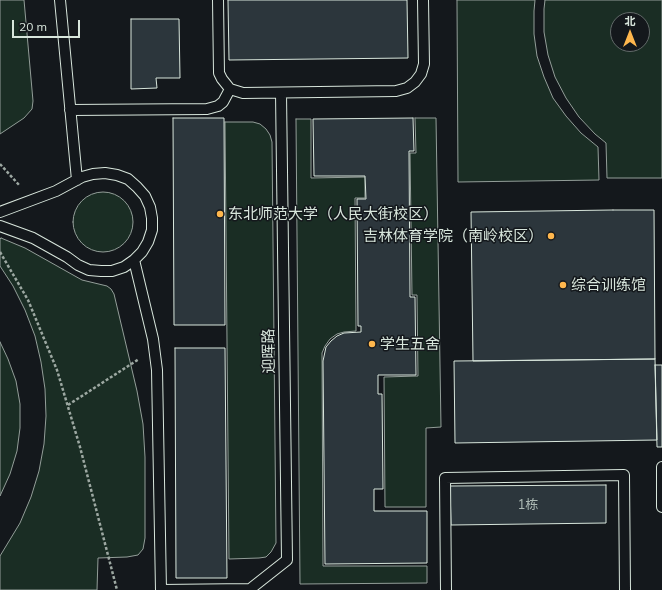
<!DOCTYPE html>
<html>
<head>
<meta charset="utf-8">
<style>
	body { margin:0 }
	#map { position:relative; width:662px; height:590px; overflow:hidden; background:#14181c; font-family:Mulish,"Noto Sans SC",sans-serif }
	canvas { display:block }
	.north { position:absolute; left:610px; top:12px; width:40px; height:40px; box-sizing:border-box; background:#14181c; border:1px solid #626a69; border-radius:50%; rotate:0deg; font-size:11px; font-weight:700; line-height:16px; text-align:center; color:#d8e6dc }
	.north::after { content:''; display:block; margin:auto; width:14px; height:18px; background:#ffb74d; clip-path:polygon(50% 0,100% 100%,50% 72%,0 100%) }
	.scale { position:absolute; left:12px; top:20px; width:68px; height:18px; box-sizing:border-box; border:2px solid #d8e6dc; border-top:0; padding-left:5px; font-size:12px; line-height:14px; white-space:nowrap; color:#d8e6dc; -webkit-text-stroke:3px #14181c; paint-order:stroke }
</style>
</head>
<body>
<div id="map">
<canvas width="662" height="590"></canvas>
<div class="north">北</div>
<div class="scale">20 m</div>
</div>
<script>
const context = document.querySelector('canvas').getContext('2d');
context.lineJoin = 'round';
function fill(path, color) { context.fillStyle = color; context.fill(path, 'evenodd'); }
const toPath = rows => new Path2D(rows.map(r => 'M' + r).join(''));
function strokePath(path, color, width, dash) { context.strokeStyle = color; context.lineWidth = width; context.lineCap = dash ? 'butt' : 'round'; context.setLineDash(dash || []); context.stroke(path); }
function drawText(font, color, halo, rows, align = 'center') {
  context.font = font + ' Mulish,"Noto Sans SC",sans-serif'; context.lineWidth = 3; context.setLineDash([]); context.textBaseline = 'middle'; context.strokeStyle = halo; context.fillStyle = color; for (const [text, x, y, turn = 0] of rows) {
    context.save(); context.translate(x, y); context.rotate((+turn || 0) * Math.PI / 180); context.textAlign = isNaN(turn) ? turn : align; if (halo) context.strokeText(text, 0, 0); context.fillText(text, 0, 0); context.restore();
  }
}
const green = toPath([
	[0,0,24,0,33,101,32,109,24,118,0,134,0,0],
	[457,0,535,0,534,11,534,34,537,56,544,77,553,98,566,116,581,133,598,147,599,180,458,182,457,0],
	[545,0,662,0,662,178,607,178,606,143,595,134,579,117,566,98,555,77,548,55,544,32,544,9,545,0],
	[618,20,642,20,642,44,618,44,618,20],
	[415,118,436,118,441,427,426,428,426,507,385,507,384,377,418,376,417,295,412,295,410,153,416,153,415,118],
	[296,119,311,119,311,178,365,177,365,198,355,198,356,331,344,332,337,334,330,339,325,346,322,353,323,566,427,566,427,583,300,584,296,119],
	[225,122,253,122,260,124,266,129,270,135,272,142,276,543,271,552,266,557,259,558,229,559,225,122],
	'73 222a30 30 0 1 1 60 0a30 30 0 1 1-60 0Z',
	[1,238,25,248,82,280,107,286,111,289,114,294,137,391,143,424,145,457,145,538,143,549,138,555,127,557,98,558,97,590,0,590,0,556,20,523,31,497,39,471,44,444,46,416,45,389,41,362,35,336,25,310,13,286,0,266,0,239,1,238],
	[0,342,8,359,16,381,20,404,20,428,17,451,10,474,0,496,0,342]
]);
fill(green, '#1a2d24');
strokePath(green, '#939e99', 1);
const building = toPath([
	[228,0,407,0,408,58,229,60,228,0],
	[131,19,179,19,180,78,156,78,157,88,131,89,131,19],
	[173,118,224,118,225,325,174,325,173,118],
	[413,118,414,151,409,151,410,297,415,297,416,375,378,375,378,394,382,394,383,489,374,489,374,511,427,511,427,563,325,564,323,361,326,347,331,341,337,336,344,333,361,332,361,326,358,326,357,199,366,199,365,176,314,176,313,119,413,118],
	[613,210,654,210,655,359,473,361,471,212,613,210],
	[175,348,225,348,227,578,176,578,175,348],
	[655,359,657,440,455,443,454,361,655,359],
	[655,365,662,365,662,447,657,447,655,365],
	[606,485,606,523,451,525,450,486,606,485]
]);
fill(building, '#2c363c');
strokePath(building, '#d8e6dc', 1);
const lane = toPath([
	[60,0,77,180],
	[218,0,219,73,222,79,230,89,243,93,396,91,407,88,415,82,421,74,424,64,423,0],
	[70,110,207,109,218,106,223,102,230,89],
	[0,212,56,191,82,177,93,174,105,173,117,175,128,179,137,187,145,196,150,207,152,218,152,230,148,242,142,252,134,260,124,267,112,271,101,271,89,270,78,265,67,257,33,238,0,226],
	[134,260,153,339,157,370,161,590,249,589],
	[662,467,662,507],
	[249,590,287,560,281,93],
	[446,590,445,478,624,475,625,590]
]);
strokePath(lane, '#d8e6dc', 12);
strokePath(toPath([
	[0,164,20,186],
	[0,252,28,300,57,370,80,447,117,590],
	[68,405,139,359]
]), '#9da8a2', 2.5, [3, 2]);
strokePath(lane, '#14181c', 10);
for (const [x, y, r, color] of [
	[220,214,4,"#ffb74d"],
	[551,236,4,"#ffb74d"],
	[563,285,4,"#ffb74d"],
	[372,344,4,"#ffb74d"]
]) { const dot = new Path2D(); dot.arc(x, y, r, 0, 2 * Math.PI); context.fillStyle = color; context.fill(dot); strokePath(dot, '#14181c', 1.5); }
drawText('13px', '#adbab4', null, [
	["1栋",528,505]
]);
drawText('15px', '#d8e6dc', '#14181c', [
	["东北师范大学（人民大街校区）",228,214],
	["吉林体育学院（南岭校区）",543,236,"right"],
	["综合训练馆",571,285],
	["学生五舍",380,344]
], 'left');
drawText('15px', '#d8e6dc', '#14181c', [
	["迎晖路",269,351,-91]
]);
</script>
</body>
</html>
